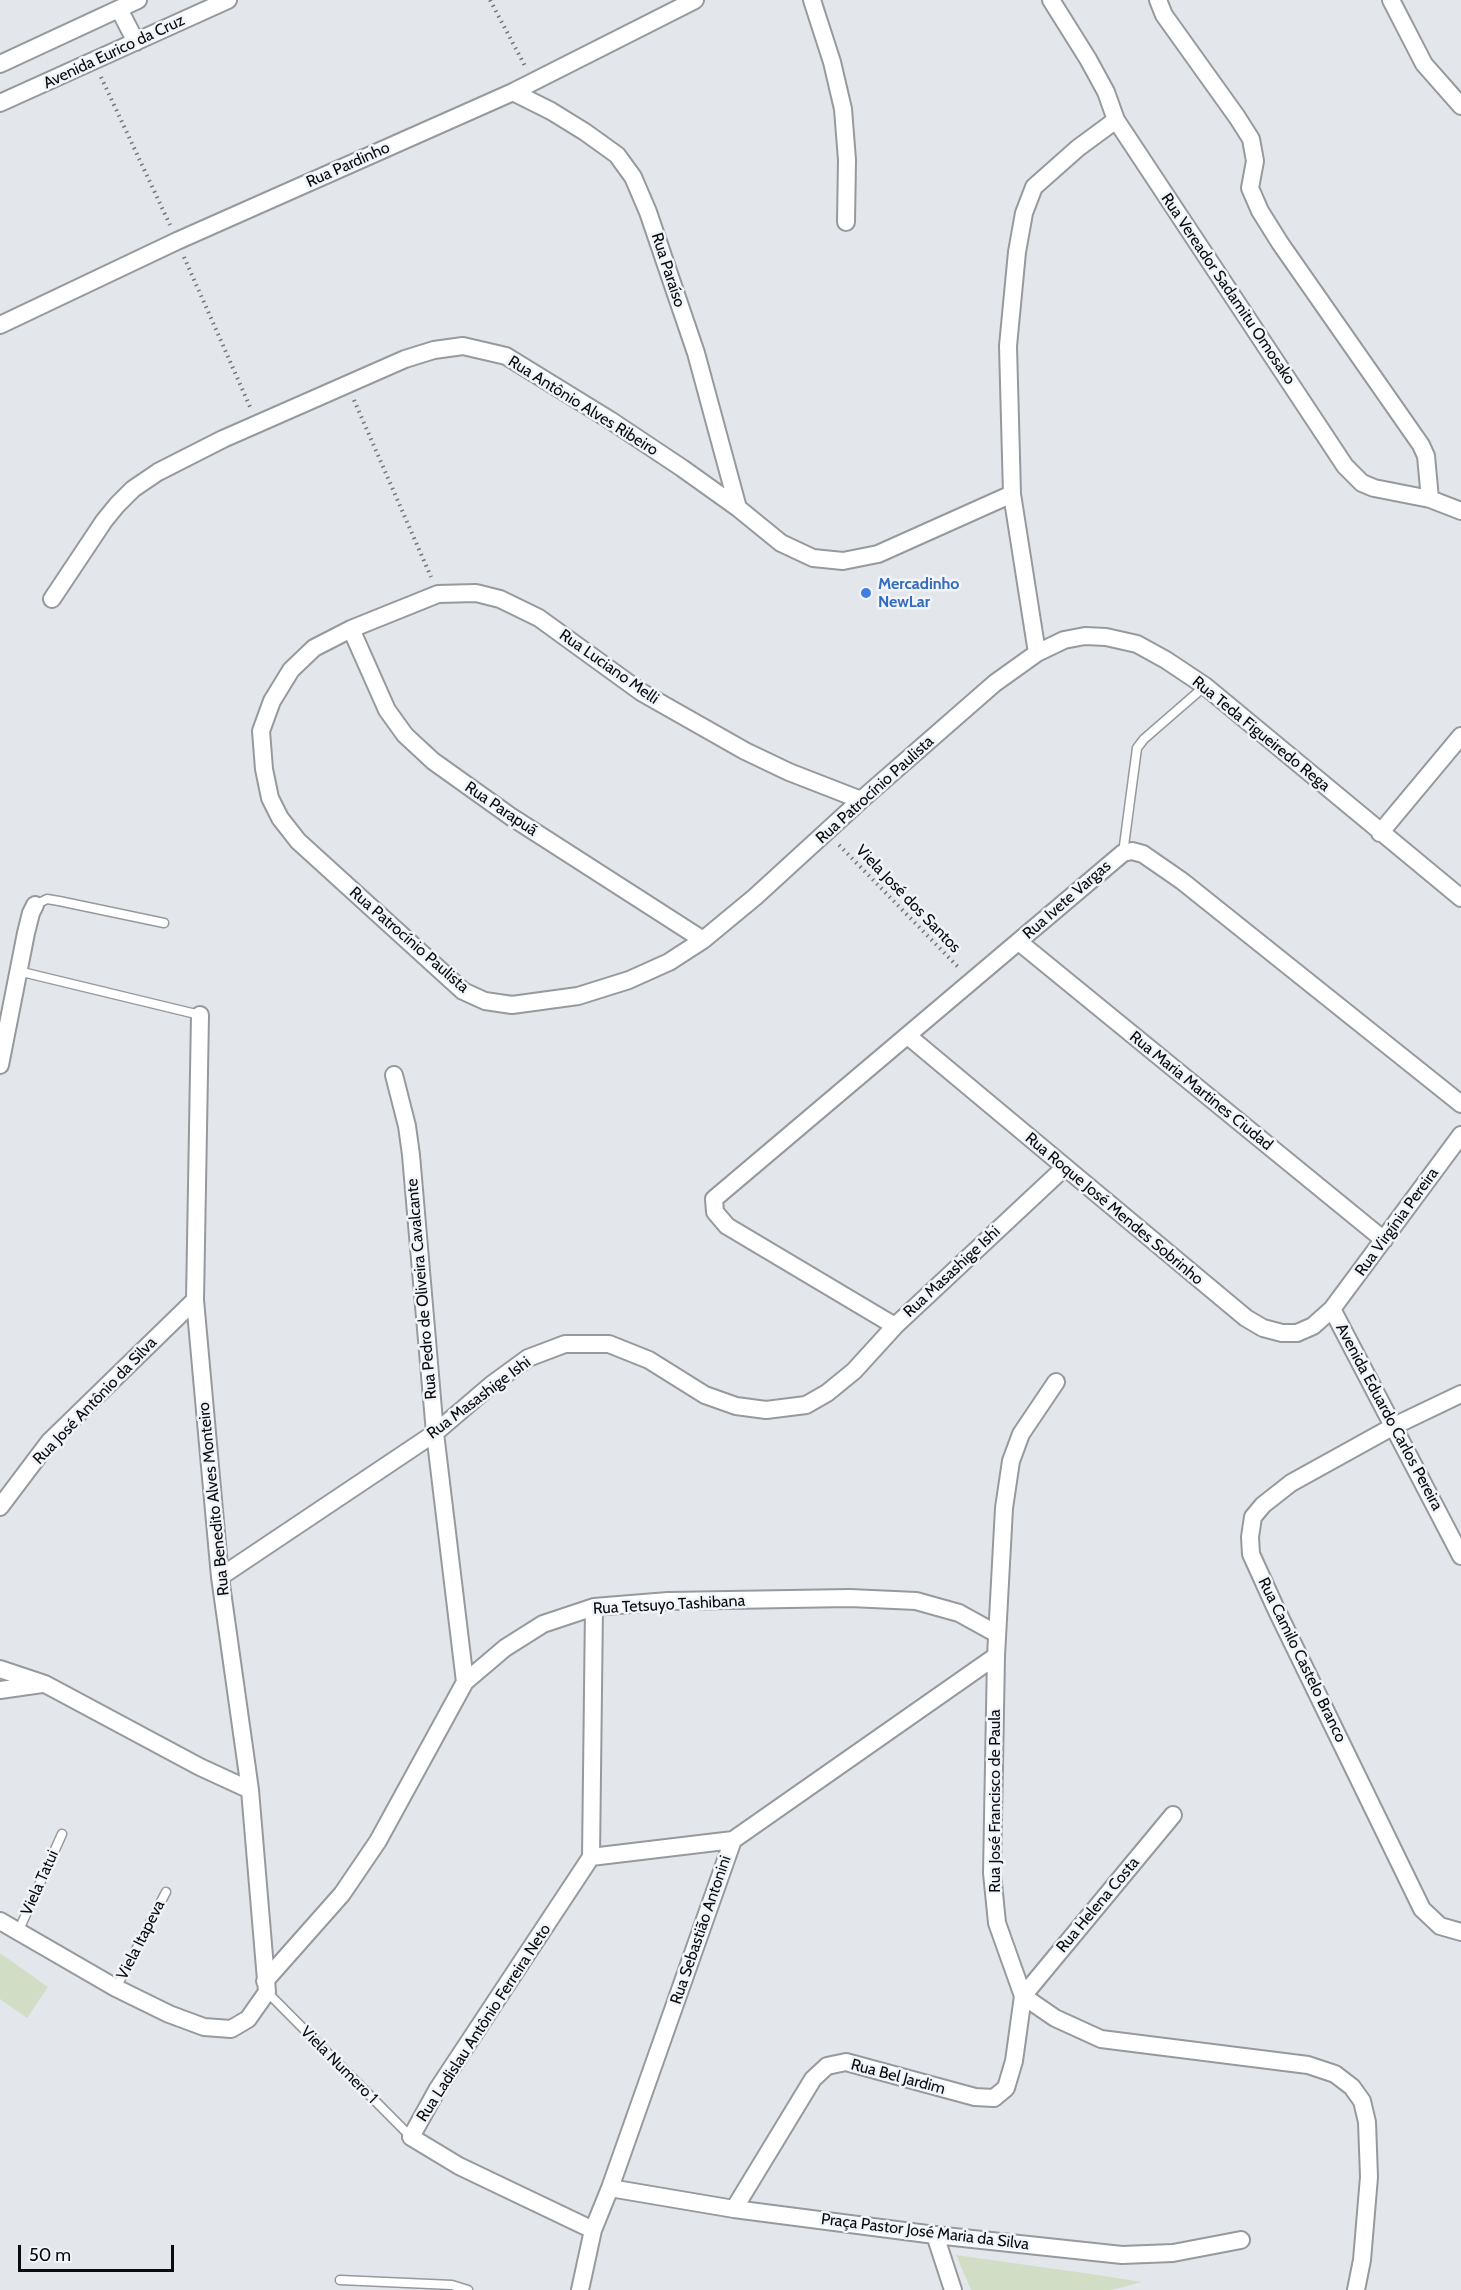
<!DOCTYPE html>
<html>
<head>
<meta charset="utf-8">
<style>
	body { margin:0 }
	#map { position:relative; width:1461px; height:2290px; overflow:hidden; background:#e3e7eb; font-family:Cabin,sans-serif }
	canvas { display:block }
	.scale { position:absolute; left:18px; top:2245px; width:156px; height:27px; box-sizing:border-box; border:3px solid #0a0b0d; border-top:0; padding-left:8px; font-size:18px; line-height:21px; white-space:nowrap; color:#0a0b0d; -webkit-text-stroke:4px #f1f4f8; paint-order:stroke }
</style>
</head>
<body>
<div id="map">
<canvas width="1461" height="2290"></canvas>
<div class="scale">50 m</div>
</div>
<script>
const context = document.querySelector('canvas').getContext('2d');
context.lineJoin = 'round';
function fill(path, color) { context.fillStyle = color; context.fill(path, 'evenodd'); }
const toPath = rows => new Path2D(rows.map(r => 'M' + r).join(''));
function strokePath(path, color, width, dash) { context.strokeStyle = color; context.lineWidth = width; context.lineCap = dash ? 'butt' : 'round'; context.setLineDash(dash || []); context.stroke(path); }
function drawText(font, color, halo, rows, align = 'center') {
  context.font = font + ' Cabin,sans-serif'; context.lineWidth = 5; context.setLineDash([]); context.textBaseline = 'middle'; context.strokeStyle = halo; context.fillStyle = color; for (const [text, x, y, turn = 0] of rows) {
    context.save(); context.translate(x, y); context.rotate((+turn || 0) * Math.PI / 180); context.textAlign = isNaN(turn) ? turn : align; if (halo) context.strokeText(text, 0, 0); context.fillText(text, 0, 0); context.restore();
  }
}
fill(toPath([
	[0,1953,48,1987,27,2018,0,1999],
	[956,2255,1091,2274,1142,2282,1111,2290,971,2290]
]), '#d2ddc6');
const lane = toPath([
	[1123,853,1137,748,1144,739,1205,686],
	[35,905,47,899,59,901,164,923],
	[18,971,200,1015],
	[18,1932,62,1834],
	[116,1988,166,1892],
	[267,1992,411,2137],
	[340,2280,452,2285,468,2290]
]);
const street = toPath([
	[812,0,832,62,843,109,847,160,846,222],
	[1051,0,1088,59,1106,92,1116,120,1345,466,1362,483,1374,488,1430,499,1461,511],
	[1158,0,1164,15,1237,117,1251,139,1255,161,1250,188,1260,211,1280,243,1421,445,1426,456,1430,499],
	[1391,0,1424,64,1461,106],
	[119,9,136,42],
	[0,64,138,0],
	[513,92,551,111,585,132,617,155,633,177,648,212,696,353,738,508],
	[0,103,228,0],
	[0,325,177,241,513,92,695,0],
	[52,599,104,521,117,505,133,489,158,472,223,439,405,359,434,350,463,346,506,356,610,420,682,468,738,508,781,543,813,558,843,561,878,554,1012,494],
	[351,629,387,710,405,735,433,761,510,816,703,940],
	[1037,653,1012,494,1008,346,1017,252,1024,213,1034,187,1078,148,1116,120],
	[861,800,789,772,745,751,641,692,539,618,500,599,476,593,438,594,351,629,314,648,291,670,272,701,261,731,264,769,270,798,280,818,298,841,463,991,485,1001,512,1005,578,996,629,980,669,962,703,940,755,897,861,800,995,683,1037,653,1064,640,1085,636,1106,637,1137,644,1166,660,1205,686,1461,898],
	[1380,833,1461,736],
	[1019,942,1384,1240],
	[908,1036,1246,1318,1263,1328,1282,1333,1297,1333,1313,1326,1332,1309,1461,1135],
	[0,1065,26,933,31,913,35,905],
	[394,1075,407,1126,411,1155,435,1433,465,1682],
	[1332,1309,1461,1556],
	[895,1326,727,1226,715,1212,714,1199,1123,853,1132,851,1143,854,1182,881,1461,1104],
	[1056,1382,1021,1434,1011,1461,1004,1508,996,1656,992,1873,997,1923,1023,1996,1055,2018,1101,2039,1308,2065,1335,2074,1352,2087,1362,2101,1367,2122,1369,2177,1362,2260,1356,2290],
	[1461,1394,1394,1426,1291,1483,1263,1505,1253,1517,1250,1537,1251,1554,1276,1609,1422,1909,1440,1926,1461,1932],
	[0,1507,49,1442,195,1300],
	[220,1577,435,1433,491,1385,528,1358,565,1344,609,1344,649,1360,705,1395,736,1406,766,1410,806,1405,827,1393,854,1371,895,1326,1064,1168],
	[0,1669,45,1684,200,1767,250,1790],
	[0,1690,42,1684],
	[591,1857,594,1607],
	[0,1921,116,1988,169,2014,204,2027,231,2029,248,2019,267,1992,250,1790,220,1577,195,1300,200,1015],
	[265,1981,342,1894,378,1841,465,1682,505,1648,543,1624,594,1607,668,1601,850,1598,916,1601,959,1613,997,1634],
	[610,2188,734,2209,935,2235,1122,2255,1173,2253,1241,2240],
	[734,2209,813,2079,827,2066,846,2062,975,2097,994,2098,1006,2088,1014,2061,1023,1996,1173,1815],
	[593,2230,459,2166,411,2137,437,2090,591,1857,733,1840],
	[935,2235,953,2290],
	[580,2290,593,2230,610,2188,733,1840,996,1656]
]);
strokePath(lane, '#96999d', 11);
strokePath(street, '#96999d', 20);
strokePath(toPath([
	[490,0,525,66],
	[101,77,170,225],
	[184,257,251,409],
	[354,400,431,577],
	[839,845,959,968]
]), '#75777a', 4, [1.5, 4.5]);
strokePath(lane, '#fff', 8);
strokePath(street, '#fff', 16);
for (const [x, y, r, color] of [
	[866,593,6,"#3f7fe0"]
]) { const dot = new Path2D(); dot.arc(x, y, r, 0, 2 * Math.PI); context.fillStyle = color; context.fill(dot); strokePath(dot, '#f1f4f8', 2); }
drawText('16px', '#0a0b0d', '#f1f4f8', [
	["Avenida Eurico da Cruz",114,52,-25],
	["Rua Pardinho",348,165,-24],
	["Rua Paraíso",668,270,72],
	["Rua Vereador Sadamitu Omosako",1228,289,56],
	["Rua Antônio Alves Ribeiro",583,406,32],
	["Rua Luciano Melli",609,667,35],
	["Rua Teda Figueiredo Rega",1261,734,39],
	["Rua Patrocínio Paulista",875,790,-42],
	["Rua Parapuã",501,809,34],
	["Viela José dos Santos",908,899,46],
	["Rua Ivete Vargas",1067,900,-41],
	["Rua Patrocínio Paulista",409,940,41],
	["Rua Maria Martines Ciudad",1201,1091,39],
	["Rua Roque José Mendes Sobrinho",1114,1209,40],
	["Rua Virgínia Pereira",1397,1222,-54],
	["Rua Masashige Ishi",952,1272,-43],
	["Rua Pedro de Oliveira Cavalcante",422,1289,-95],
	["Rua Masashige Ishi",479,1398,-37],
	["Rua José Antônio da Silva",95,1401,-46],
	["Avenida Eduardo Carlos Pereira",1389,1417,62],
	["Rua Benedito Alves Monteiro",214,1499,-96],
	["Rua Tetsuyo Tashibana",669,1605,-3],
	["Rua Camilo Castelo Branco",1302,1660,64],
	["Rua José Francisco de Paula",995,1801,-90],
	["Viela Tatui",40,1883,-66],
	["Rua Helena Costa",1098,1905,-50],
	["Rua Sebastião Antonini",701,1930,-71],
	["Viela Itapeva",141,1940,-63],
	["Rua Ladislau Antônio Ferreira Neto",484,2023,-57],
	["Viela Numero 1",339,2065,45],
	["Rua Bel Jardim",898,2077,15],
	["Praça Pastor José Maria da Silva",925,2232,7]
]);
drawText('bold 16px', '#366cbe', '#f1f4f8', [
	["Mercadinho",878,584],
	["NewLar",878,602]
], 'left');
</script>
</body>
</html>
